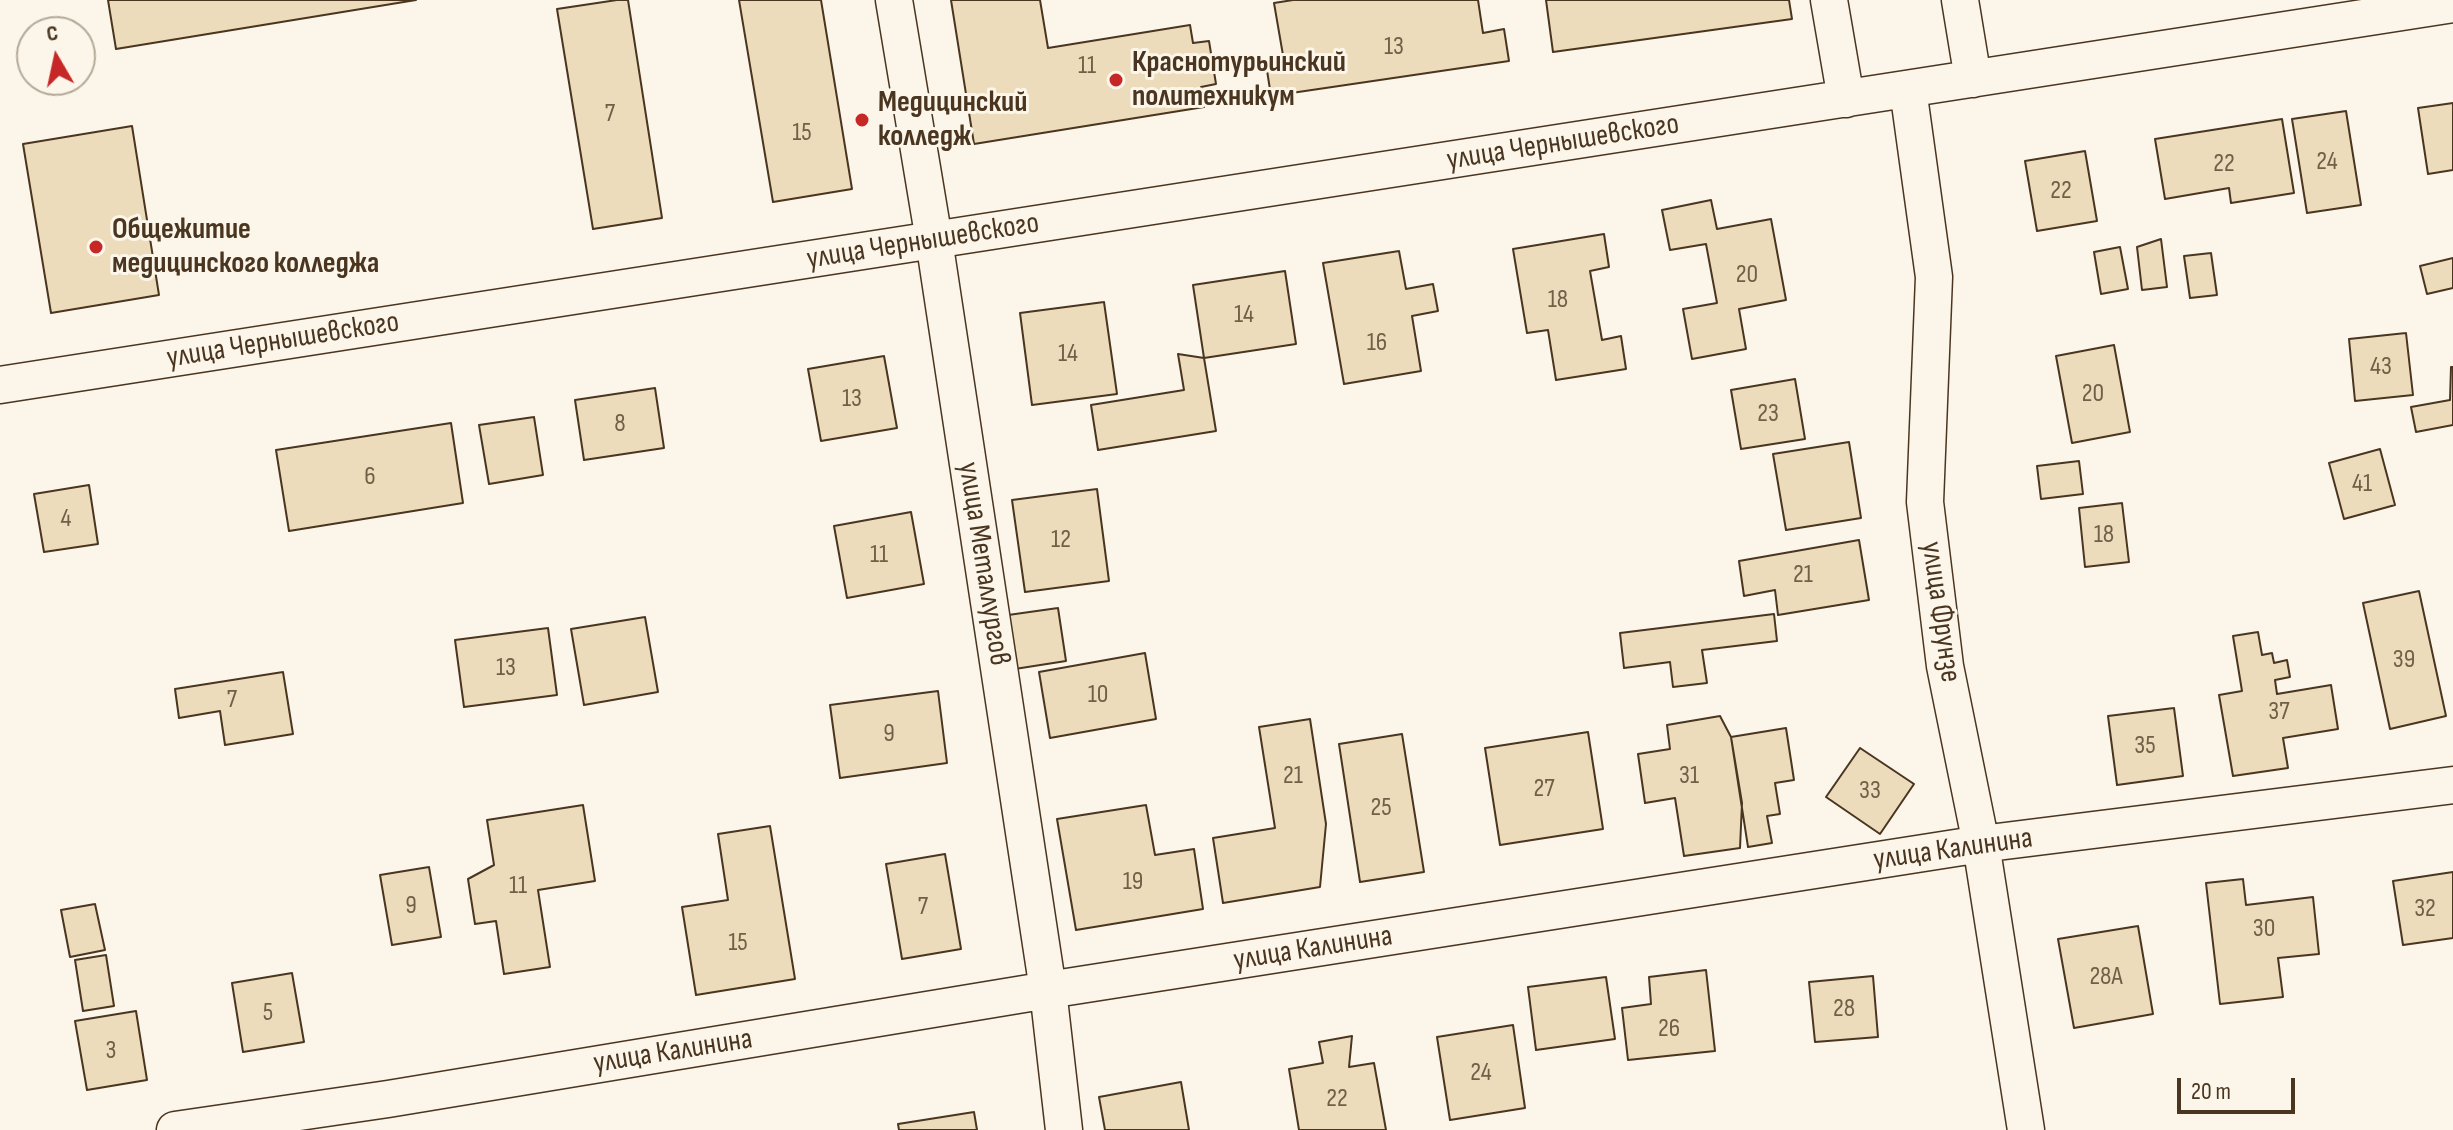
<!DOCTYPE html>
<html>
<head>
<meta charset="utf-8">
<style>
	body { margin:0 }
	#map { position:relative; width:2453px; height:1130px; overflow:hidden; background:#fbf6e9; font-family:"Sofia Sans Condensed",sans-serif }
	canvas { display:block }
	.north { position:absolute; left:16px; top:16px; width:80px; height:80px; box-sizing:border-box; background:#fbf6e9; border:2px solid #b4a999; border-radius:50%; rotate:351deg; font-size:22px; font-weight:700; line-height:32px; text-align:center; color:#4a3520 }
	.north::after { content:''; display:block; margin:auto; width:28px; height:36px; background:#c62828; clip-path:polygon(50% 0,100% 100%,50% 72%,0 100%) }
	.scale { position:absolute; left:2177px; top:1078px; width:118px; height:36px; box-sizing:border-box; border:4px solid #4a3520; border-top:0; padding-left:10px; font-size:24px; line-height:28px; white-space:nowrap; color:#4a3520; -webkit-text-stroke:6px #fbf6e9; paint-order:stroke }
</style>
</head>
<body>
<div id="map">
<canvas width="2453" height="1130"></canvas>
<div class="north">С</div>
<div class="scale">20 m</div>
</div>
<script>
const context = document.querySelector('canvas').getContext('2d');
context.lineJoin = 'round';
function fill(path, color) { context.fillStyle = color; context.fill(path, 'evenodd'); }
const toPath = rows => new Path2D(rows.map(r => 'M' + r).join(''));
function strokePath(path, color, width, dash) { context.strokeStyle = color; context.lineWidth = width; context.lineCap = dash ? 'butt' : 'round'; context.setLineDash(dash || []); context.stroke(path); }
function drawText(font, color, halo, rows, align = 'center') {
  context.font = font + ' "Sofia Sans Condensed",sans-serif'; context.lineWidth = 6; context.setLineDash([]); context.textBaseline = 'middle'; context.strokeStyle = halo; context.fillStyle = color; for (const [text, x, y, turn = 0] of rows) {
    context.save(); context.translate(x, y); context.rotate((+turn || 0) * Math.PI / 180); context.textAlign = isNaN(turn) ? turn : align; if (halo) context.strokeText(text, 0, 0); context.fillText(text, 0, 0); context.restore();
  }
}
const building = toPath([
	[108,0,416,0,116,49,108,0],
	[617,0,628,0,662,218,593,229,557,9,617,0],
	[739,0,821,0,852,189,773,202,739,0],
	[951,0,1040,0,1048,48,1190,25,1193,43,1209,41,1216,84,1201,87,1204,107,974,144,951,0],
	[1293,0,1478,0,1483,33,1504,29,1509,61,1271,96,1266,64,1284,61,1274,3,1293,0],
	[1546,0,1789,0,1792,19,1553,52,1546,0],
	[2453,103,2453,170,2428,174,2418,108,2453,103],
	[2346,111,2361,205,2307,213,2292,119,2346,111],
	[2282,119,2294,193,2231,203,2229,188,2165,199,2155,139,2282,119],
	[132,126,159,295,51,313,23,144,132,126],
	[2085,151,2097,221,2037,231,2025,161,2085,151],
	[1711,200,1717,229,1771,219,1786,300,1739,309,1746,349,1692,359,1683,309,1717,303,1706,244,1670,250,1662,210,1711,200],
	[1604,234,1609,267,1590,271,1602,340,1621,336,1626,369,1556,380,1548,330,1527,333,1513,249,1604,234],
	[2161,239,2167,287,2142,290,2137,247,2161,239],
	[2120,247,2128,289,2101,294,2094,252,2120,247],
	[1399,251,1406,289,1433,284,1438,311,1412,316,1421,371,1344,384,1323,263,1399,251],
	[2211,253,2217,295,2190,298,2184,256,2211,253],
	[2453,258,2453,288,2427,294,2420,266,2453,258],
	[1285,271,1296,344,1204,358,1193,285,1285,271],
	[1104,302,1117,394,1032,405,1020,313,1104,302],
	[2406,333,2413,395,2355,401,2349,339,2406,333],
	[2114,345,2130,432,2072,443,2056,356,2114,345],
	[1178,354,1204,358,1216,431,1098,450,1091,405,1184,390,1178,354],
	[884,356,897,428,821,441,808,369,884,356],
	[2451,367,2453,367,2453,425,2416,432,2411,407,2450,400,2451,367],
	[1795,379,1805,439,1741,449,1731,390,1795,379],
	[655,388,664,448,584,460,575,400,655,388],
	[534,417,543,475,489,484,479,425,534,417],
	[451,423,463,503,289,531,276,450,451,423],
	[1849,442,1861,518,1786,530,1773,454,1849,442],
	[2380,449,2395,505,2344,519,2329,463,2380,449],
	[2079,461,2083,494,2041,499,2037,466,2079,461],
	[89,485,98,544,44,552,34,494,89,485],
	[1097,489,1109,581,1025,592,1012,500,1097,489],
	[2122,503,2129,562,2085,567,2079,508,2122,503],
	[911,512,924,584,847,598,834,526,911,512],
	[1859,540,1869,600,1778,615,1775,590,1744,596,1739,561,1859,540],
	[2419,591,2446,716,2390,729,2363,603,2419,591],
	[1058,608,1066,661,1002,671,994,617,1058,608],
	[1774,614,1777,641,1702,650,1707,683,1673,687,1670,662,1624,668,1620,633,1774,614],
	[645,617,658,692,584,705,571,629,645,617],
	[548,628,557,695,464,707,455,640,548,628],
	[2258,632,2262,655,2272,653,2274,663,2287,660,2290,677,2275,680,2277,694,2331,685,2338,729,2283,738,2288,768,2233,776,2219,695,2242,691,2233,636,2258,632],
	[1145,653,1156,719,1050,738,1039,672,1145,653],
	[283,672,293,734,225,745,220,711,179,718,175,689,283,672],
	[938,691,947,763,840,778,830,705,938,691],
	[2174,708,2183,776,2117,785,2108,716,2174,708],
	[1720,716,1731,737,1742,803,1740,848,1684,856,1675,798,1645,803,1638,754,1670,749,1667,725,1720,716],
	[1310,719,1326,824,1320,887,1223,903,1213,838,1275,828,1259,727,1310,719],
	[1786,728,1794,780,1775,783,1780,814,1767,816,1772,843,1748,847,1731,737,1786,728],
	[1588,732,1603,829,1500,845,1485,748,1588,732],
	[1402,734,1424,872,1360,882,1339,744,1402,734],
	[1860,748,1914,784,1880,834,1826,797,1860,748],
	[583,805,595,881,538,890,550,967,504,974,496,921,475,924,468,879,494,865,487,820,583,805],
	[1146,805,1155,855,1194,849,1203,909,1076,930,1057,819,1146,805],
	[770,826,795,979,696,995,682,907,728,900,718,834,770,826],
	[945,854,961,949,902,959,886,864,945,854],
	[429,867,441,937,392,945,380,875,429,867],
	[2453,872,2453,938,2403,945,2393,881,2453,872],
	[2243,879,2246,905,2313,897,2319,954,2278,958,2283,997,2220,1004,2206,883,2243,879],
	[95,904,105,950,70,957,61,910,95,904],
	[2138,926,2153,1014,2074,1028,2058,939,2138,926],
	[106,955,114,1006,83,1011,75,960,106,955],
	[1706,970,1715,1051,1628,1060,1622,1008,1651,1004,1649,977,1706,970],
	[292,973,304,1042,243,1052,232,983,292,973],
	[1873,976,1878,1037,1815,1042,1809,982,1873,976],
	[1606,977,1615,1039,1536,1050,1528,987,1606,977],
	[136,1011,147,1080,87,1090,75,1021,136,1011],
	[1513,1025,1525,1108,1450,1120,1437,1037,1513,1025],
	[1352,1036,1349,1067,1374,1063,1386,1130,1299,1130,1289,1069,1323,1063,1319,1042,1352,1036],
	[1181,1082,1189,1130,1105,1130,1099,1097,1181,1082],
	[974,1112,977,1130,899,1130,898,1124,974,1112]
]);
fill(building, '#ecdcbc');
strokePath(building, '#4a3520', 2);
const street = toPath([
	[894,0,934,240,1048,990,1064,1130],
	[1829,0,1846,99],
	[1960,0,1973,79],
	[1908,89,1934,277,1925,502,1945,666,1981,844,2026,1130],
	[0,385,2453,4],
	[175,1130,388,1099,1048,990,1981,844,2453,785]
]);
strokePath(street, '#4a3520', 39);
strokePath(street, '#fbf6e9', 36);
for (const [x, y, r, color] of [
	[1116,80,8,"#c62828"],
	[862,120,8,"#c62828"],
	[96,247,8,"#c62828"]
]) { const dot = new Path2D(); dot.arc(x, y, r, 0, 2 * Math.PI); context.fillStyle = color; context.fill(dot); strokePath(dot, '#fbf6e9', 3); }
drawText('26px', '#725f47', null, [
	["13",1394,47],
	["11",1087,66],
	["7",610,114],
	["15",802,133],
	["24",2327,162],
	["22",2224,164],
	["22",2061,191],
	["20",1747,275],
	["18",1558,300],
	["14",1244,315],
	["16",1377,343],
	["14",1068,354],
	["43",2381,367],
	["20",2093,394],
	["13",852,399],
	["23",1768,414],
	["8",620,424],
	["6",370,477],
	["41",2362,484],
	["4",66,519],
	["18",2104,535],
	["12",1061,540],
	["11",879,555],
	["21",1803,575],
	["39",2404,660],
	["13",506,668],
	["10",1098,695],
	["7",232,700],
	["37",2279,712],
	["9",889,734],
	["35",2145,746],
	["21",1293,776],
	["31",1689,776],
	["27",1544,789],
	["33",1870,791],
	["25",1381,808],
	["19",1133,882],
	["11",518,886],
	["9",411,906],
	["7",923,907],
	["32",2425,909],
	["30",2264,929],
	["15",738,943],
	["28А",2106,977],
	["28",1844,1009],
	["5",268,1013],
	["26",1669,1029],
	["3",111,1051],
	["24",1481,1073],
	["22",1337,1099]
]);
drawText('bold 30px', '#4a3520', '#fbf6e9', [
	["Краснотурьинский",1132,63],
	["политехникум",1132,97],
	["Медицинский",878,103],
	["колледж",878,137],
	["Общежитие",112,230],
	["медицинского колледжа",112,264]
], 'left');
drawText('30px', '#4a3520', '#fbf6e9', [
	["улица Чернышевского",1563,143,-9],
	["улица Чернышевского",923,242,-9],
	["улица Чернышевского",283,341,-9],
	["улица Металлургов",983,564,81],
	["улица Фрунзе",1940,612,82],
	["улица Калинина",1953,850,-8],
	["улица Калинина",1313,949,-9],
	["улица Калинина",673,1052,-9]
]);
</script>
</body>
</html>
